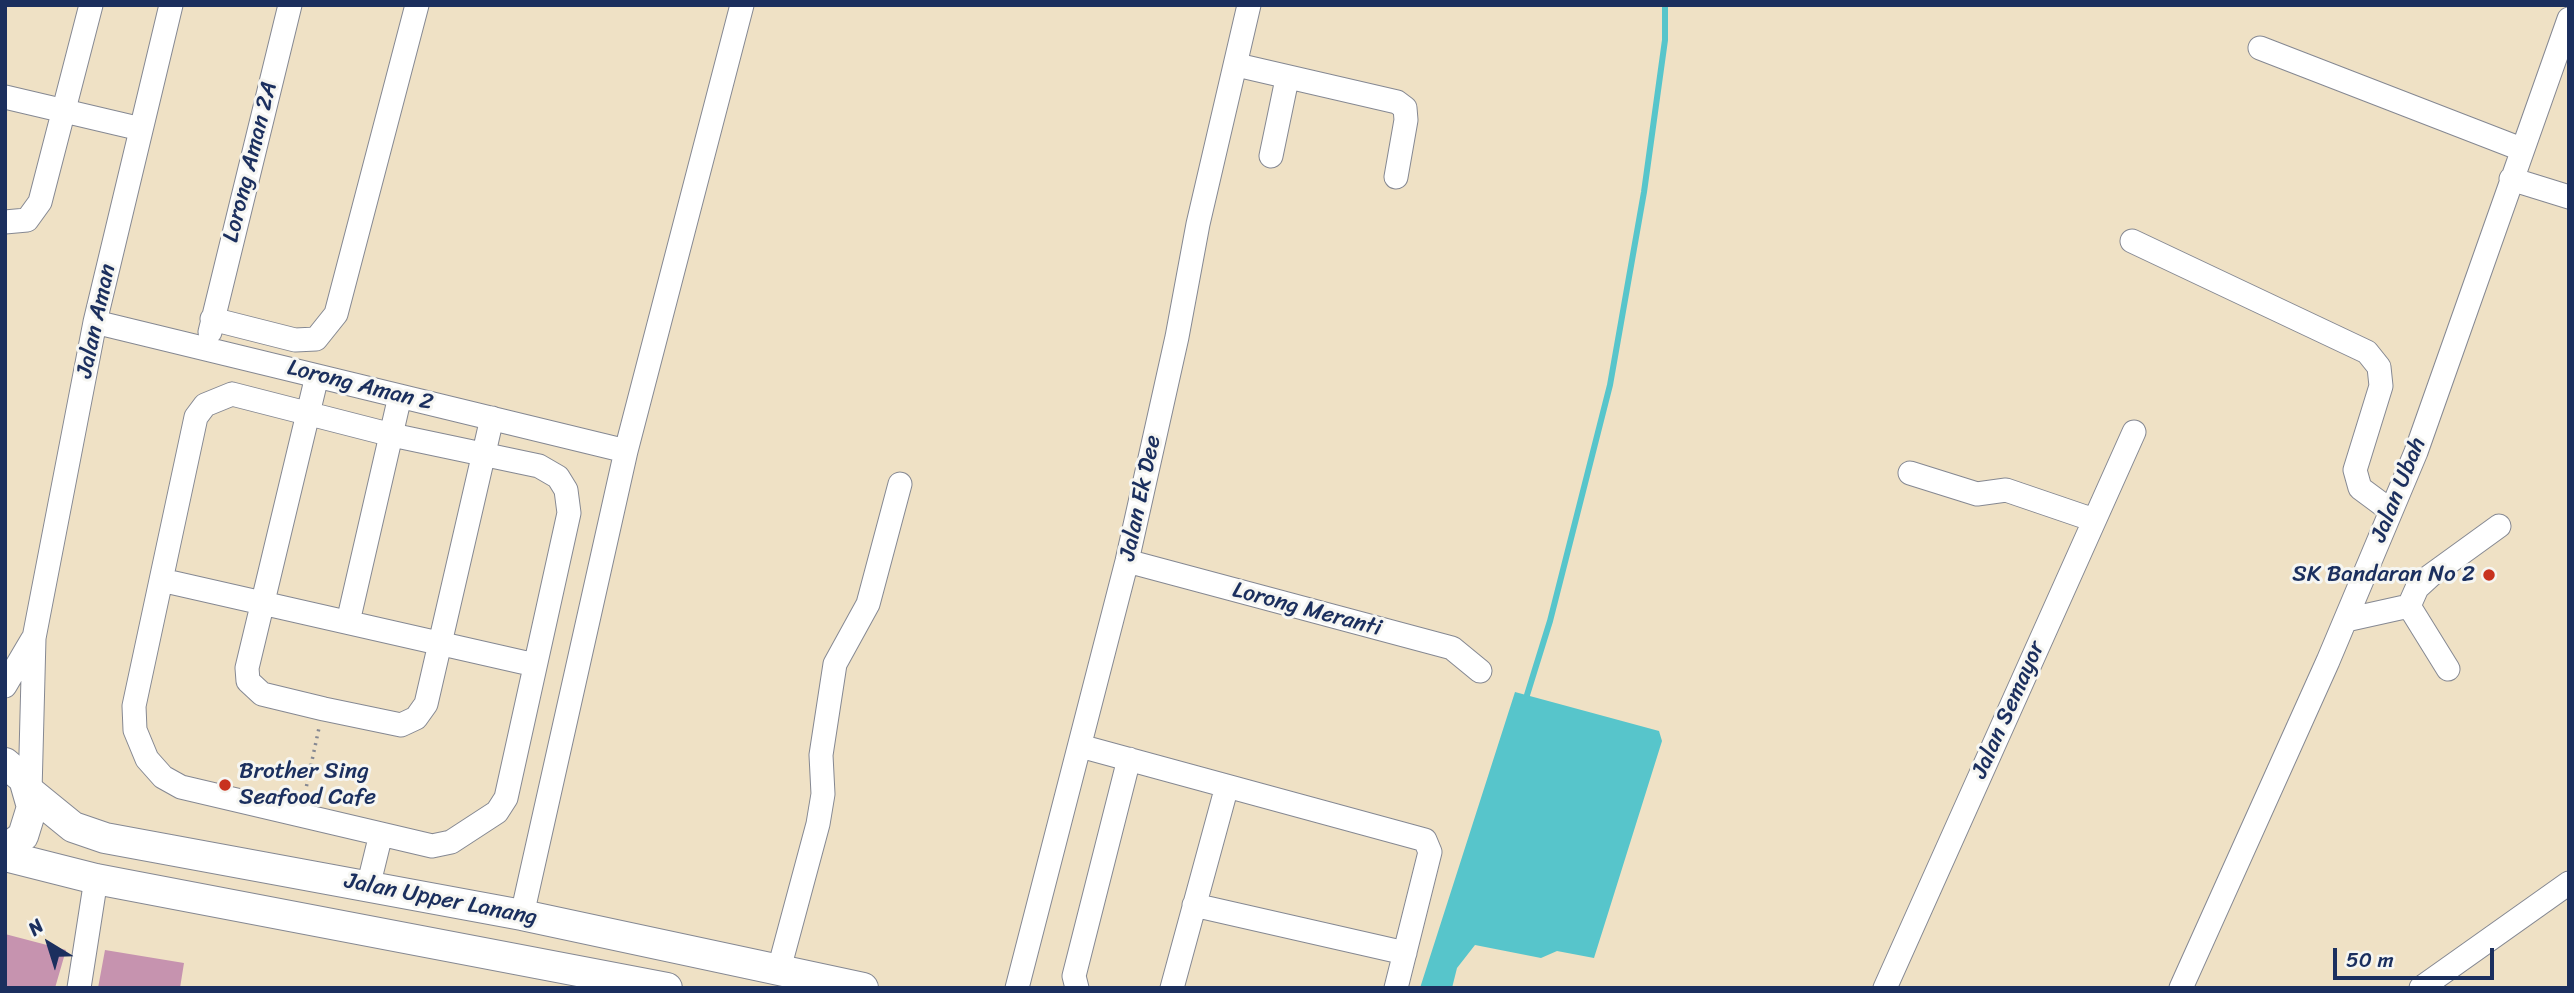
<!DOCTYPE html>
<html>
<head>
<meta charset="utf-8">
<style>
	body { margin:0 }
	#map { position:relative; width:2574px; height:993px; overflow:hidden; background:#efe1c5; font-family:Sriracha,sans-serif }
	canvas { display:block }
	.frame { position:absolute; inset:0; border:7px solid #1b2f5e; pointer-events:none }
	.north { position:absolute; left:14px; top:909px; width:70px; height:70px; -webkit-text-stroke:5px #f6f6f2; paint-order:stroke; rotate:322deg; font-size:19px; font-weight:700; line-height:28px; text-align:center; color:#1b2f5e }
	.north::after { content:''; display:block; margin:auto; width:24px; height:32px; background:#1b2f5e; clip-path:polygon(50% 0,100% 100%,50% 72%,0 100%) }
	.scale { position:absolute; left:2333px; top:948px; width:161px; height:32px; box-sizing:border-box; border:4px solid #1b2f5e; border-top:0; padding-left:9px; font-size:21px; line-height:24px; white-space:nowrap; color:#1b2f5e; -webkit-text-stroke:5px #f6f6f2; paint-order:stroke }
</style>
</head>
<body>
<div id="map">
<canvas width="2574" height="993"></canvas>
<div class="frame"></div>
<div class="north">N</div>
<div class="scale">50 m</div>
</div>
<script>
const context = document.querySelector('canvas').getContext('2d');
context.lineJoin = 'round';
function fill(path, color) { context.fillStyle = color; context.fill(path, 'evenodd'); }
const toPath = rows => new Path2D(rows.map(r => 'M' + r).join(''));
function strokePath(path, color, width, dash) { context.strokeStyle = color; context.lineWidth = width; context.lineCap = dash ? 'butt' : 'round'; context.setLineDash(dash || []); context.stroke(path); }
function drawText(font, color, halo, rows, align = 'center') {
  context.font = font + ' Sriracha,sans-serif'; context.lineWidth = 6; context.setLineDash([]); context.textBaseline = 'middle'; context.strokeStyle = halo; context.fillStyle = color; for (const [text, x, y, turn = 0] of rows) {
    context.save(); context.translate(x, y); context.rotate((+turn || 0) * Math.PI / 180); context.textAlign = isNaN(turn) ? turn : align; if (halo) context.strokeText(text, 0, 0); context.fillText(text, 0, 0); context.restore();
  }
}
fill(toPath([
	[1515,692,1659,731,1662,741,1594,958,1557,951,1541,958,1475,945,1457,968,1452,988,1420,988]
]), '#57c5cb');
strokePath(toPath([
	[1527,695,1550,621,1610,385,1644,192,1665,40,1665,5]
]), '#57c5cb', 6);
fill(toPath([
	[5,934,66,950,55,988,5,988],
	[105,950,184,963,180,988,98,988]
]), '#c693af');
const minor = toPath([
	[2260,48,2521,149],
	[1237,65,1397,102,1405,108,1406,120,1396,177],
	[5,97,141,129],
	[1271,156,1287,79],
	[2511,179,2569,197],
	[5,222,27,220,40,202,91,5],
	[2132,241,2367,352,2379,367,2381,386,2355,470,2360,488,2391,511],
	[212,319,295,340,316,339,336,314,417,5],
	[95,322,626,451],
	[210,332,290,5],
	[317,376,247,668,248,681,262,694,324,709,401,725,416,718,426,704,492,418],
	[232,394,392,435,539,466,558,477,566,490,569,513,506,798,497,812,451,842,432,846,181,787,163,777,147,759,135,730,134,706,196,417,205,405,232,394],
	[1910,473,1977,494,2006,490,2094,520],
	[1127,561,1452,648,1480,671],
	[161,580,535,665],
	[2346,620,2409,606],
	[348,622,400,396],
	[2448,669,2409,606,2417,588,2430,576,2499,526],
	[5,686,32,640],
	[1080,746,1425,840,1430,852,1396,988],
	[30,792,34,638,95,322,171,5],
	[368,887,381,834],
	[1194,905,1405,953],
	[522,915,626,451,742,5],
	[779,969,818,824,823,794,821,755,835,664,868,604,900,484],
	[79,988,96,879],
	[1017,988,1127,561,1177,337,1198,224,1249,5],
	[1077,988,1074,976,1129,759],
	[1172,988,1227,786],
	[1885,988,2134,432],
	[2181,988,2328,661,2416,452,2569,19],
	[2421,988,2569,883]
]);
const major = toPath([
	[5,763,24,779,32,807,23,836,5,850],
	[30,792,73,827,105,838,522,915,863,988],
	[5,856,96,879,667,988]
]);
strokePath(minor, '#858892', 25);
strokePath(major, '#858892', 32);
strokePath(toPath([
	[305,793,319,728]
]), '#858892', 3.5, [2, 5]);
strokePath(minor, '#fff', 23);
strokePath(major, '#fff', 30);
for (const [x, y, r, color] of [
	[2489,575,7,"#c8321e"],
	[225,785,7,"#c8321e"]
]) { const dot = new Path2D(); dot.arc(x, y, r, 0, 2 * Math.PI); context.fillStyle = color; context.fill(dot); strokePath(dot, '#f6f6f2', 2.5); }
drawText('23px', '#1b2f5e', '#f6f6f2', [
	["Lorong Aman 2A",251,162,-76],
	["Jalan Aman",97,321,-78],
	["Lorong Aman 2",360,386,14],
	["Jalan Ubah",2399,490,-68],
	["Jalan Ek Dee",1141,498,-78],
	["Lorong Meranti",1307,610,15],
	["Jalan Semayor",2009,710,-66],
	["Jalan Upper Lanang",441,900,11]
]);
drawText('23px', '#1b2f5e', '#f6f6f2', [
	["SK Bandaran No 2",2475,575],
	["Brother Sing",239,772,"left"],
	["Seafood Cafe",239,798,"left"]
], 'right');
</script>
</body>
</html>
